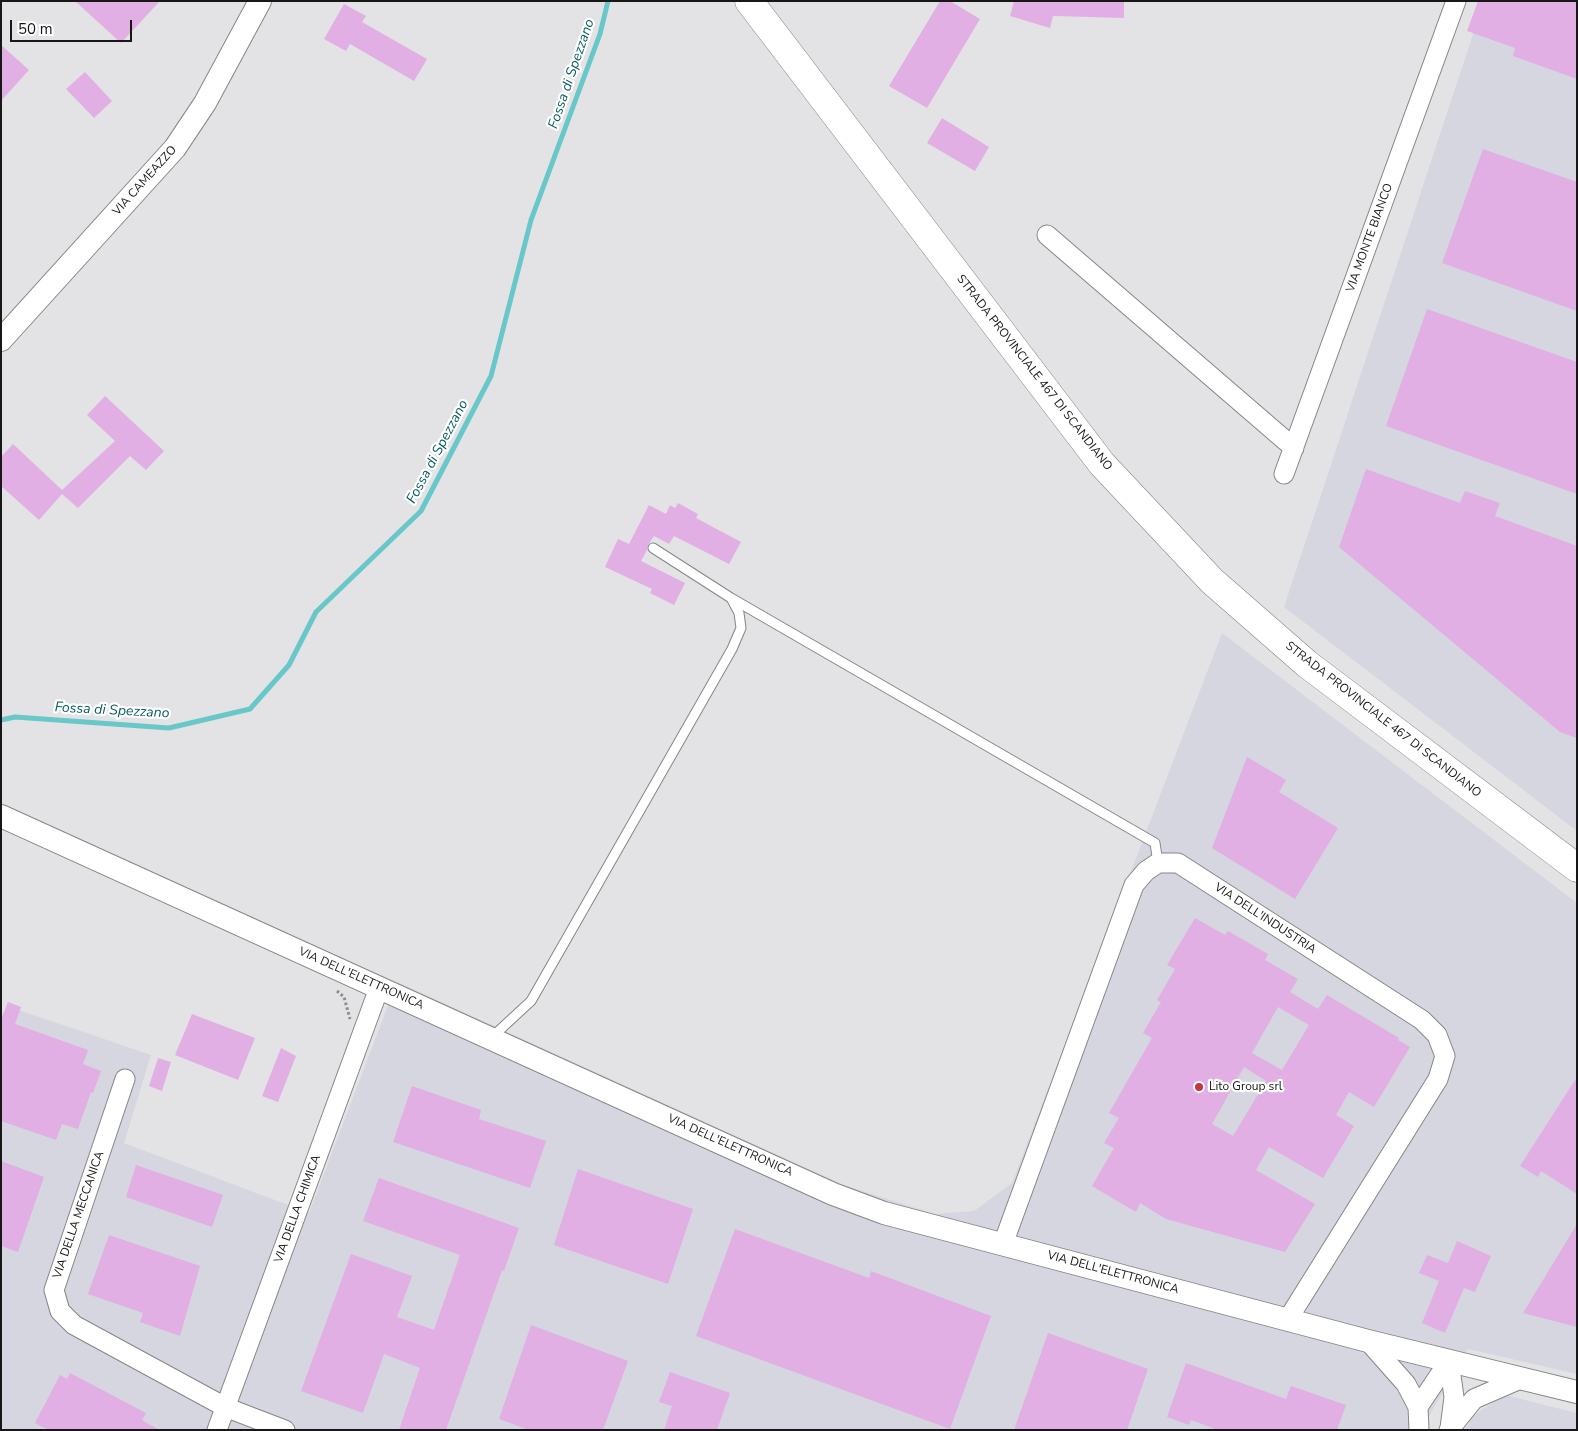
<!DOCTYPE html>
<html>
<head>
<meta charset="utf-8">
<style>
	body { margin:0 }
	#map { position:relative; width:1578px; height:1431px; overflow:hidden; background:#e3e3e5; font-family:"Nunito Sans",sans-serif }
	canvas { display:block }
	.frame { position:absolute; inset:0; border:2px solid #171718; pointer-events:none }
	.scale { position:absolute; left:10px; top:20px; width:122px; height:22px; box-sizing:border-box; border:2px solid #171718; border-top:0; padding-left:6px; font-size:15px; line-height:18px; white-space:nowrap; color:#171718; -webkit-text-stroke:4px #fff; paint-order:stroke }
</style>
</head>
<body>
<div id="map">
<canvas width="1578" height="1431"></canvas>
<div class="frame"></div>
<div class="scale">50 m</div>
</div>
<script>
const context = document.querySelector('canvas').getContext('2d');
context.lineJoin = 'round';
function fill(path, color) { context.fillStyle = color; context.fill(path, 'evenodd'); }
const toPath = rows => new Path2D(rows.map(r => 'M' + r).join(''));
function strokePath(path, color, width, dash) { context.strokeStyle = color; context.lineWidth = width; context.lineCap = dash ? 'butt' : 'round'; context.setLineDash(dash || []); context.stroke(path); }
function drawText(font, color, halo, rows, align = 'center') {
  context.font = font + ' "Nunito Sans",sans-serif'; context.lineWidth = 4.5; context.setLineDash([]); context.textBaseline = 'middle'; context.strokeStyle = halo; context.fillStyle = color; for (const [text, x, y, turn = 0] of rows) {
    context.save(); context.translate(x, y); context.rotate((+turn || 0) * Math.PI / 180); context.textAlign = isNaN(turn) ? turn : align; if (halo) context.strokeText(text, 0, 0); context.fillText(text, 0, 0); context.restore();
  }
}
fill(toPath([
	[1484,1,1577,1,1577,831,1284,607],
	[1222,633,1577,903,1577,1374,1468,1349,1421,1430,6,1430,1,1427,1,1019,10,1007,151,1055,124,1143,309,1213,397,982,844,1185,934,1214,974,1211,1012,1183],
	[1505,1395,1577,1413,1577,1430,1465,1430,1474,1415]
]), '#d5d6e0');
strokePath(toPath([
	[1,720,15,717,169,728,250,709,289,665,316,612,421,511,491,376,531,220,600,34,608,1]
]), '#68c7c9', 5);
fill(toPath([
	[75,1,160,1,121,43],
	[940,1,950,1,980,19,927,108,889,86],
	[1014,1,1124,1,1124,18,1053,16,1050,28,1010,16],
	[1478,1,1577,1,1577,79,1513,56,1515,48,1467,31],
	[344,4,366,16,362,22,427,59,414,81,350,44,346,51,324,39],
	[1,45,29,70,1,101],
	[85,72,112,101,94,118,66,89],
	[942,118,989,147,975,171,927,143],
	[1483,149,1577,182,1577,311,1442,263],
	[1427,309,1577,362,1577,494,1386,426],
	[105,396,164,451,146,470,130,456,78,508,62,494,39,520,1,486,1,457,13,444,62,490,115,441,87,415],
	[1366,469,1460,503,1465,491,1500,503,1495,516,1577,546,1577,738,1560,732,1339,547],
	[678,503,698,514,696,518,741,542,729,564,674,536,669,544,654,536,648,545,647,550,641,561,685,583,674,605,650,593,652,589,605,567,618,539,629,544,649,505,666,514,670,505,675,508],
	[1247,757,1286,780,1279,792,1338,828,1295,899,1212,848],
	[1195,918,1225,935,1228,931,1268,954,1265,960,1298,979,1290,992,1318,1009,1327,995,1399,1038,1398,1040,1410,1047,1374,1107,1349,1092,1336,1115,1354,1126,1323,1178,1269,1147,1256,1170,1315,1204,1285,1252,1166,1219,1140,1203,1136,1212,1092,1186,1114,1148,1104,1143,1119,1118,1109,1113,1152,1038,1143,1033,1161,1002,1157,1000,1175,969,1167,965],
	[1278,1007,1309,1025,1282,1070,1252,1053],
	[1244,1067,1266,1081,1233,1136,1212,1124],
	[8,1002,21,1007,15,1024,88,1050,83,1064,101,1071,93,1093,91,1092,78,1129,62,1124,56,1140,1,1121,1,1019],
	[192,1014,255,1038,238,1080,175,1055],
	[281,1048,296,1056,278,1102,262,1096],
	[158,1058,171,1062,162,1091,149,1086],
	[1577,1077,1577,1194,1541,1171,1538,1177,1520,1166],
	[412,1086,481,1110,479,1119,546,1141,530,1188,393,1142],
	[1,1161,44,1177,18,1252,1,1246],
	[136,1165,223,1195,212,1227,126,1197],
	[578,1169,693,1209,668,1284,554,1245],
	[379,1178,519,1228,504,1271,502,1270,446,1430,399,1430,420,1368,384,1354,363,1413,301,1391,351,1254,412,1276,397,1317,434,1330,460,1255,363,1221],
	[1577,1224,1577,1327,1523,1313],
	[735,1229,869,1278,871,1271,991,1316,950,1429,696,1336],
	[109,1235,200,1266,180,1336,140,1322,143,1313,88,1294],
	[1457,1241,1491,1256,1475,1292,1464,1288,1445,1333,1422,1323,1439,1281,1419,1273,1427,1255,1448,1263],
	[531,1325,628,1361,603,1430,529,1430,499,1419],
	[1048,1333,1148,1369,1127,1430,1014,1430],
	[1186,1363,1286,1399,1291,1386,1346,1405,1337,1430,1218,1430,1191,1420,1189,1425,1167,1417],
	[670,1372,730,1393,717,1430,664,1430,672,1406,659,1402],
	[70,1373,146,1413,142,1420,159,1430,49,1430,35,1423,60,1375,67,1379]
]), '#e1afe3');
const service = toPath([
	[653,548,731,598,1155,843,1158,863],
	[491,1038,531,1001,732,649,741,628,739,613,731,598]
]);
const minor = toPath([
	[1047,235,1294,448],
	[1284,474,1456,1],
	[125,1079,54,1290,60,1311,74,1325,225,1407,285,1430],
	[1003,1244,1134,885,1146,871,1158,863,1178,863,1422,1020,1437,1035,1445,1056,1438,1079,1288,1319],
	[1368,1341,1406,1384,1418,1407,1419,1430],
	[1449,1361,1454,1397,1450,1428],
	[1418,1407,1449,1361],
	[217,1430,379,988],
	[1449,1430,1474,1399,1520,1379]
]);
const tertiary = toPath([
	[1,340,175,148,205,103,260,1],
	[1,816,833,1194,884,1213,1368,1341,1577,1392]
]);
const trunk = toPath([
	[749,1,1102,464,1212,581,1307,664,1577,868]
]);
strokePath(service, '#858688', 11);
strokePath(minor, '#858688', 21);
strokePath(tertiary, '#858688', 24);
strokePath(trunk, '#858688', 29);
strokePath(toPath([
	[337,991,344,997,350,1019]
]), '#8c8c8e', 3, [2.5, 2.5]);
strokePath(service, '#fff', 9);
strokePath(minor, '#fff', 19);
strokePath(tertiary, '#fff', 22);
strokePath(trunk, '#fff', 28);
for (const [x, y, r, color] of [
	[1199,1087,5,"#c5353f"]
]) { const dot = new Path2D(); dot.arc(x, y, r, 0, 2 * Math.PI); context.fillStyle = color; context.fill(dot); strokePath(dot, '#fff', 2); }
drawText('12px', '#171718', '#fff', [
	["VIA CAMEAZZO",145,181,-48],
	["VIA MONTE BIANCO",1370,238,-70],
	["STRADA PROVINCIALE 467 DI SCANDIANO",1034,373,52],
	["STRADA PROVINCIALE 467 DI SCANDIANO",1383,720,38],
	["VIA DELL'INDUSTRIA",1265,919,33],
	["VIA DELL'ELETTRONICA",361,979,24],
	["VIA DELL'ELETTRONICA",730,1146,24],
	["VIA DELLA CHIMICA",298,1209,-70],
	["VIA DELLA MECCANICA",79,1215,-71],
	["VIA DELL'ELETTRONICA",1113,1273,15]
]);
drawText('12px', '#171718', '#fff', [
	["Lito Group srl",1209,1087]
], 'left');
drawText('italic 14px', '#065d5f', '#fff', [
	["Fossa di Spezzano",572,74,-71],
	["Fossa di Spezzano",438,452,-62],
	["Fossa di Spezzano",112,711,3]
]);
</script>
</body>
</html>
